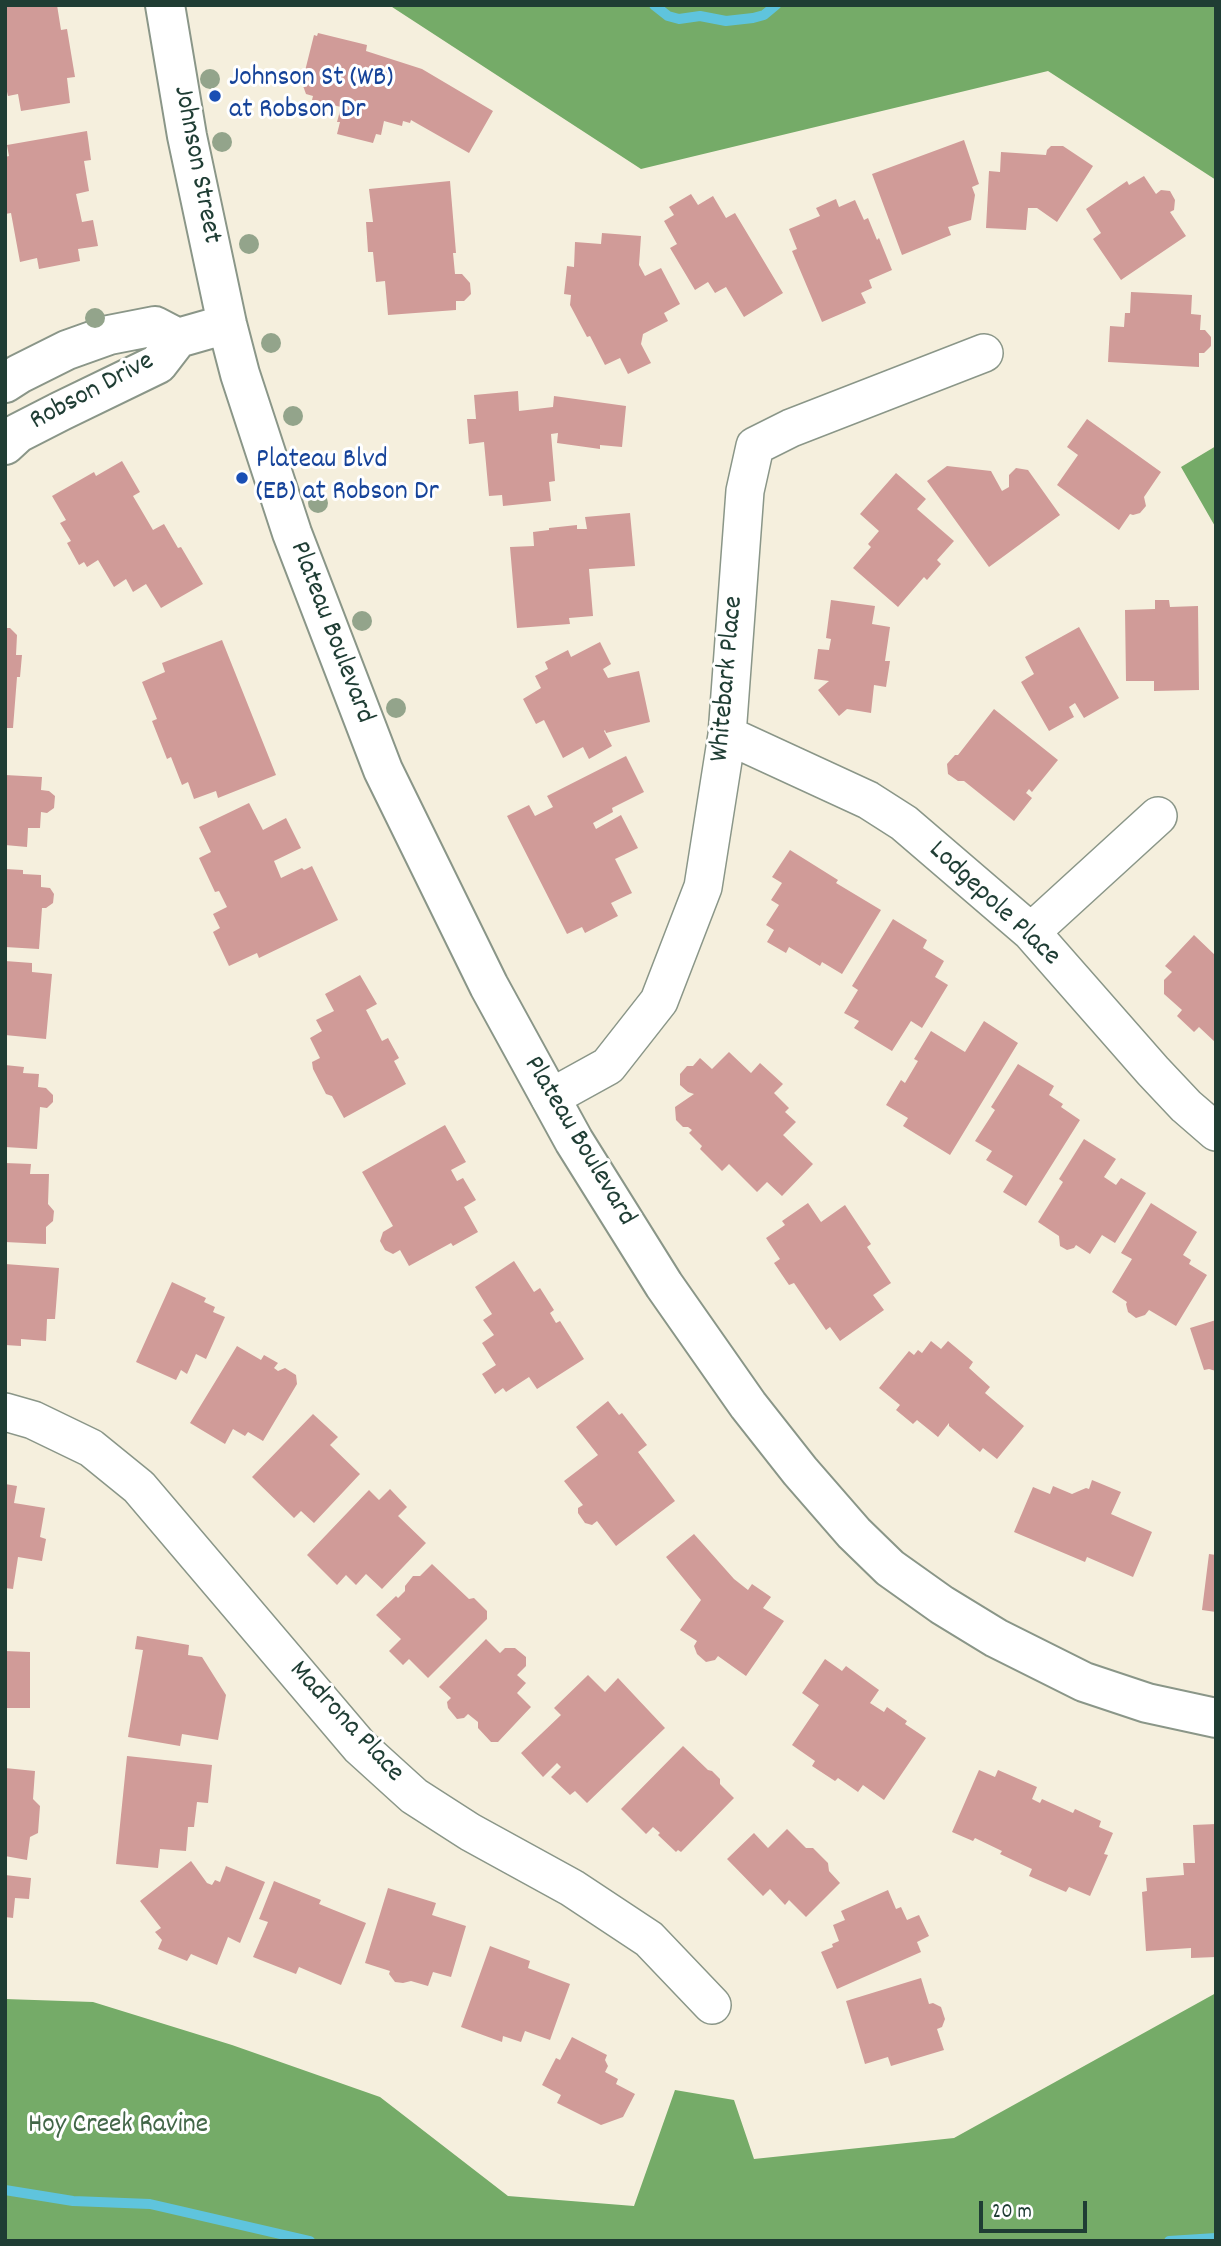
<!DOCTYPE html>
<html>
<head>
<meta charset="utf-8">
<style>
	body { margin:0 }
	#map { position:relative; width:1221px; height:2246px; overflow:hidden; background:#f5efdd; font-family:Dekko,sans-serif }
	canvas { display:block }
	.frame { position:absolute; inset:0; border:7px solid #1f3d34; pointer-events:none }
	.scale { position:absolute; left:979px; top:2201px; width:108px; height:32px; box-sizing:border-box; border:4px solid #1f3d34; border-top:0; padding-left:9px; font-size:21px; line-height:24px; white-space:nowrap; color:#1f3d34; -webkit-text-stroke:5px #fff; paint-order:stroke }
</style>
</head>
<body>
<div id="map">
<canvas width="1221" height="2246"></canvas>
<div class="frame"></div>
<div class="scale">20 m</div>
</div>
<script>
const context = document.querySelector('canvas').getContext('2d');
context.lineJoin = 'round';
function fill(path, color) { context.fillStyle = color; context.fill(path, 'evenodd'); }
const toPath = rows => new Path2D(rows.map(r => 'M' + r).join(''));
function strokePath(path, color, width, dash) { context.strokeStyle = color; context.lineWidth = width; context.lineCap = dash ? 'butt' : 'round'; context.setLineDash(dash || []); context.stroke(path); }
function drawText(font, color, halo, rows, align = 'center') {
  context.font = font + ' Dekko,sans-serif'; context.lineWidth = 6; context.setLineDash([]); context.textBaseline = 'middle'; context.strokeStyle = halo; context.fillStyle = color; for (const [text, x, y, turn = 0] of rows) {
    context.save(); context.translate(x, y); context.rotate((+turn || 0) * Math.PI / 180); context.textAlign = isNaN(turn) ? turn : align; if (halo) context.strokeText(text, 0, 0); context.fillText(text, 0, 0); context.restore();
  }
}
fill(toPath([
	[389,5,1216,5,1216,180,1048,71,641,169],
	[1216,446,1216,528,1181,467],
	[1216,1993,1216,2241,5,2241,5,1999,93,2002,232,2045,380,2097,508,2196,634,2206,675,2090,734,2100,754,2159,954,2138]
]), '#75ab68');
strokePath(toPath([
	[654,5,668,16,679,19,700,16,726,21,753,18,764,15,776,5],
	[5,2190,73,2201,150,2204,310,2241],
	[1169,2241,1216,2238]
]), '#5fc4dd', 10);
fill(toPath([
	[5,5,57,5,61,30,67,29,75,77,67,78,70,103,21,111,18,94,8,96,5,83],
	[318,33,367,45,366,51,422,69,493,111,469,153,411,120,410,123,403,121,402,126,384,121,381,135,376,134,373,143,337,134,340,122,337,122,341,107,312,100,313,96,306,94,302,83,314,35,317,36],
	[87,131,91,160,84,161,89,191,76,194,82,222,93,220,98,246,78,249,80,261,39,269,37,258,20,262,11,213,5,214,5,157,9,156,7,145],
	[964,140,979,184,972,187,975,195,971,220,948,227,951,235,902,255,872,174],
	[1051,146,1063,146,1093,166,1057,222,1037,208,1028,208,1026,230,986,228,989,171,1000,172,1001,152,1046,155,1047,150],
	[1144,176,1156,194,1161,190,1170,191,1175,200,1174,210,1170,212,1186,236,1121,280,1093,239,1101,233,1086,209,1127,181,1129,185],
	[450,181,456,253,453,253,455,274,462,274,470,283,471,294,464,301,456,301,456,310,388,315,385,281,376,282,373,252,368,252,366,222,373,222,369,189],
	[691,194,698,205,713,196,726,218,735,213,783,293,744,317,726,287,715,293,708,282,695,290,670,248,677,244,664,221,674,215,669,207],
	[836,199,839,207,855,200,864,220,868,218,877,240,879,238,892,270,869,280,872,288,861,293,866,303,822,322,792,251,797,249,789,229,820,216,816,208],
	[602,233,641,236,639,265,645,276,661,268,680,304,664,313,668,321,643,334,641,344,651,363,628,374,620,358,605,365,590,336,587,337,570,305,571,295,564,294,567,266,574,267,575,242,601,244],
	[1131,292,1192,295,1191,314,1201,315,1200,330,1205,330,1211,337,1211,346,1204,353,1199,353,1199,367,1108,362,1110,326,1124,327,1125,313,1130,313],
	[518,391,519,411,553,407,554,396,626,406,622,447,600,445,600,449,557,443,558,433,551,434,555,481,549,482,551,501,503,506,502,495,489,496,484,442,469,444,467,419,476,419,474,395],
	[1087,419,1161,472,1144,497,1146,506,1140,513,1133,515,1130,514,1119,530,1057,485,1078,455,1067,447],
	[122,461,140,492,133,496,153,530,164,524,178,548,181,547,203,584,161,608,146,584,133,592,126,579,114,587,98,560,87,567,84,562,79,565,67,543,71,541,60,523,66,520,52,496,94,472,96,476],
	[947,466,991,471,1002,491,1009,487,1009,475,1016,468,1028,470,1060,515,989,567,927,481],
	[896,473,926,499,917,509,954,541,937,560,941,564,927,580,924,577,898,607,853,568,871,547,868,544,879,531,860,514],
	[630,513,635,566,589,569,593,616,569,618,570,624,517,628,510,547,534,546,533,532,549,530,549,528,577,525,577,529,587,529,585,517],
	[831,600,875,606,872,624,890,627,885,661,890,661,886,687,874,685,871,713,847,709,839,716,818,690,829,681,814,679,818,649,829,650,831,639,826,638],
	[1155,600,1169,600,1170,607,1198,606,1199,690,1154,691,1154,681,1126,681,1125,610,1155,609],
	[1079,627,1119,698,1084,718,1075,703,1069,707,1074,717,1049,731,1021,682,1034,674,1025,657],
	[5,628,10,628,17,635,16,655,22,655,20,677,17,677,13,728,5,728],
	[222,640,276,775,218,798,216,791,194,799,188,782,182,785,171,757,167,759,152,721,157,719,142,682,165,672,162,663],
	[600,642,611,664,603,669,608,678,639,671,650,722,606,733,605,730,604,731,612,746,589,759,583,747,563,758,544,720,536,724,523,699,541,688,535,676,548,669,545,662,568,650,571,657],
	[994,709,1058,760,1032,792,1029,789,1026,793,1032,798,1014,821,964,781,958,781,948,774,947,764,955,755,958,755],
	[626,756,644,792,612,808,613,812,593,823,596,829,621,815,638,848,615,859,632,893,611,903,618,916,585,933,582,927,567,934,507,816,529,805,535,816,553,807,547,796],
	[5,775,42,777,41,790,49,791,55,796,54,808,47,813,41,812,40,828,28,828,27,847,5,845],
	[249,803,263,830,286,818,301,848,274,861,281,878,302,868,304,870,312,866,338,920,259,958,257,953,229,966,213,932,220,928,213,914,227,907,219,891,215,892,199,858,211,852,199,827],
	[790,850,838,880,836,883,881,910,842,974,822,962,820,966,789,947,786,953,767,942,774,930,766,925,779,905,771,900,782,883,772,877],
	[5,869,23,870,23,874,41,875,41,887,50,888,54,894,53,903,46,908,42,908,39,949,5,947],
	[893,919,927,940,923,948,944,961,935,977,948,985,922,1028,911,1021,892,1051,854,1028,859,1021,844,1013,858,990,852,986],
	[1194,935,1216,956,1216,1043,1199,1027,1194,1032,1177,1016,1182,1010,1164,994,1164,980,1172,972,1165,966],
	[5,961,32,963,32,972,52,974,46,1039,5,1035],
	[360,975,377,1004,366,1010,382,1041,388,1038,399,1058,394,1061,406,1084,344,1118,332,1096,326,1094,313,1069,312,1062,320,1058,310,1038,322,1031,316,1020,334,1011,325,994],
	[984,1021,1018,1043,950,1155,903,1126,908,1118,886,1105,901,1080,905,1083,918,1061,914,1059,931,1031,965,1052],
	[729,1052,751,1073,760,1063,783,1084,774,1093,789,1108,785,1112,796,1122,783,1135,813,1164,782,1196,767,1182,757,1192,729,1164,722,1171,700,1149,702,1146,689,1133,692,1130,688,1127,683,1127,676,1120,675,1107,694,1094,688,1092,680,1085,680,1074,687,1066,693,1066,700,1058,712,1069],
	[1018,1064,1054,1086,1049,1095,1063,1104,1061,1107,1080,1120,1026,1206,1003,1192,1013,1176,986,1160,992,1151,975,1141,995,1110,991,1107],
	[5,1065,24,1067,23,1073,39,1074,38,1087,46,1088,53,1095,53,1102,47,1108,40,1107,37,1149,5,1147],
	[445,1125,466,1162,451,1170,457,1181,463,1178,476,1200,464,1207,478,1232,453,1246,451,1243,409,1266,400,1250,393,1254,385,1250,380,1241,383,1232,393,1226,362,1172],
	[1084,1139,1116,1159,1104,1177,1116,1185,1121,1178,1146,1193,1115,1243,1102,1235,1090,1254,1076,1245,1074,1248,1067,1250,1060,1246,1059,1236,1038,1222,1063,1182,1059,1179],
	[5,1163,31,1164,30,1174,49,1174,48,1204,54,1211,53,1221,46,1227,46,1244,5,1242],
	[808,1203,821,1222,845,1205,871,1244,867,1247,891,1283,873,1295,884,1310,840,1341,830,1327,826,1330,794,1283,789,1285,774,1263,780,1259,766,1238,785,1225,782,1221],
	[1151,1203,1197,1232,1183,1255,1191,1260,1189,1264,1207,1275,1176,1326,1149,1310,1145,1315,1136,1318,1128,1312,1126,1304,1127,1302,1112,1292,1132,1259,1121,1253],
	[514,1261,534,1292,540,1288,554,1310,550,1313,556,1323,560,1321,584,1359,537,1389,529,1377,506,1392,503,1388,495,1394,482,1374,496,1365,482,1343,494,1335,483,1320,492,1314,475,1287],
	[5,1264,59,1268,55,1319,47,1319,46,1341,21,1339,21,1346,5,1345],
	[172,1282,206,1298,204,1302,215,1307,213,1312,225,1317,206,1359,196,1354,187,1374,181,1370,176,1380,136,1362],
	[1216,1320,1216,1371,1209,1369,1204,1370,1190,1328],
	[931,1341,941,1349,948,1341,973,1362,969,1368,990,1387,985,1393,1024,1426,997,1459,983,1448,980,1452,949,1426,949,1423,938,1437,917,1420,913,1424,896,1410,900,1405,879,1388,909,1351,914,1355,918,1350,922,1353],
	[237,1346,261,1360,264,1355,278,1363,274,1368,278,1371,285,1368,296,1375,297,1384,263,1441,248,1432,245,1436,233,1429,225,1444,190,1423],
	[608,1401,619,1415,622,1413,647,1445,638,1452,675,1501,616,1546,597,1521,592,1525,585,1523,578,1513,578,1508,583,1505,564,1481,598,1455,576,1427],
	[313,1414,338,1437,330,1445,360,1474,314,1523,301,1511,294,1518,252,1477],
	[1092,1480,1121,1492,1111,1514,1152,1532,1133,1577,1087,1557,1085,1562,1014,1532,1033,1487,1050,1494,1053,1486,1072,1494,1086,1488,1089,1489],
	[5,1484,17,1486,14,1503,45,1508,40,1537,46,1539,42,1561,18,1557,13,1589,5,1588],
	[390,1489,407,1507,398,1516,426,1543,382,1589,366,1574,356,1585,346,1575,337,1585,307,1555,369,1490,379,1500],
	[694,1534,734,1579,748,1590,752,1584,771,1597,763,1608,784,1621,746,1676,718,1656,715,1660,706,1662,697,1654,694,1646,697,1641,680,1630,701,1600,666,1557],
	[1209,1554,1216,1555,1216,1612,1202,1610],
	[432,1564,469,1599,474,1598,487,1611,487,1619,428,1678,409,1659,403,1665,389,1651,401,1639,376,1615,396,1596,398,1598,405,1591,405,1586,413,1576,420,1576],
	[137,1636,189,1645,188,1655,202,1657,226,1695,218,1740,182,1734,180,1746,128,1737,143,1650,135,1649],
	[486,1639,500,1653,505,1648,515,1648,526,1657,526,1666,517,1675,526,1683,517,1693,531,1707,498,1742,491,1742,478,1728,478,1722,468,1714,464,1718,457,1719,448,1708,447,1702,451,1698,439,1687],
	[5,1651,30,1652,30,1708,5,1708],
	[825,1659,842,1671,846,1666,879,1690,870,1703,884,1712,887,1707,907,1721,905,1724,926,1738,884,1800,863,1785,858,1792,838,1778,835,1781,812,1766,815,1761,792,1745,819,1705,802,1693],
	[588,1675,605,1692,618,1678,665,1728,587,1803,575,1791,570,1795,551,1777,561,1767,557,1763,543,1777,521,1753,561,1715,554,1708],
	[683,1746,708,1770,712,1771,720,1779,720,1784,734,1798,681,1852,678,1850,676,1852,658,1835,660,1833,653,1827,646,1834,621,1809],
	[127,1756,212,1765,208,1803,197,1802,194,1827,188,1827,186,1851,160,1849,158,1868,116,1864],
	[5,1768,35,1771,33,1799,40,1806,38,1833,30,1837,27,1860,5,1856],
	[979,1770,995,1777,998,1770,1037,1787,1032,1799,1040,1803,1042,1799,1073,1813,1075,1809,1101,1821,1099,1827,1113,1833,1104,1854,1108,1855,1090,1896,1069,1887,1066,1892,1029,1876,1032,1869,1000,1854,1002,1851,975,1838,973,1841,952,1832],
	[1216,1824,1216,1957,1191,1958,1191,1948,1146,1951,1142,1892,1147,1891,1146,1878,1184,1875,1183,1863,1195,1863,1193,1825],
	[787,1829,806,1848,813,1848,828,1863,829,1871,840,1883,806,1917,789,1900,785,1905,770,1889,763,1896,727,1859,754,1833,768,1848],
	[191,1861,207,1883,212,1885,215,1880,220,1882,226,1866,265,1882,240,1943,228,1937,217,1965,191,1954,187,1961,158,1949,162,1940,155,1932,161,1928,140,1901],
	[5,1875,31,1878,29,1899,15,1898,13,1918,5,1917],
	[274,1881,321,1900,319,1904,366,1923,341,1985,299,1967,296,1974,253,1957,268,1922,259,1919],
	[388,1888,436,1903,432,1915,466,1926,451,1977,433,1972,428,1986,411,1981,403,1983,395,1982,389,1974,390,1971,365,1963],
	[888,1890,896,1909,901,1907,907,1920,919,1915,929,1936,917,1942,921,1952,837,1989,821,1952,833,1947,832,1944,839,1941,833,1925,845,1920,841,1911],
	[490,1946,530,1961,528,1968,570,1984,550,2040,525,2031,521,2042,503,2036,502,2042,461,2027],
	[921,1978,929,2004,933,2003,941,2007,945,2019,942,2027,937,2029,944,2050,891,2066,888,2057,865,2064,846,2001],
	[572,2037,607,2055,605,2060,608,2066,605,2072,618,2079,616,2084,635,2094,623,2117,601,2125,557,2103,561,2095,542,2085,556,2058,560,2060]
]), '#d09b98');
const street = toPath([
	[727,735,868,800,904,823,1031,932,1153,1071,1186,1106,1216,1132],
	[1031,932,1158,816],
	[550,1098,608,1066,659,1001,703,887,727,735,745,491,755,446,791,428,984,353],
	[5,1412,33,1420,91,1448,139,1487,360,1747,414,1796,470,1832,572,1888,649,1939,712,2005]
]);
const secondary = toPath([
	[165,5,187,136,227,324,240,374,292,533,383,770,489,986,574,1141,664,1285,748,1405,800,1471,854,1533,890,1568,942,1605,996,1638,1084,1682,1147,1703,1216,1718],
	[5,383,19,374,67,350,109,335,155,326,178,338],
	[5,445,18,433,61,411,158,364,178,338,227,324]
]);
strokePath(street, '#8a9688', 40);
strokePath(secondary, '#8a9688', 42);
strokePath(street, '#fff', 37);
strokePath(secondary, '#fff', 38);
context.fillStyle = '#93a48b';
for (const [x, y] of [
	[210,79],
	[222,142],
	[249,244],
	[95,318],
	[271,343],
	[293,416],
	[318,503],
	[362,621],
	[396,708]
]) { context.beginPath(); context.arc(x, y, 10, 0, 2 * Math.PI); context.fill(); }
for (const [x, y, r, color] of [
	[215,96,7,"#1a4fb4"],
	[242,478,7,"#1a4fb4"]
]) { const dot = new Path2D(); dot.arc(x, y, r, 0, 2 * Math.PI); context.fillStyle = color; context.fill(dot); strokePath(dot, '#fff', 2.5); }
drawText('28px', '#164399', '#fff', [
	["Johnson St (WB)",229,80],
	["at Robson Dr",229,112],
	["Plateau Blvd",256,462],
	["(EB) at Robson Dr",256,494]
], 'left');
drawText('28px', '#1f3d34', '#fff', [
	["Johnson Street",195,165,79],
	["Robson Drive",93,393,-28],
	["Plateau Boulevard",330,633,69],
	["Whitebark Place",729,679,-85],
	["Lodgepole Place",993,905,43],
	["Plateau Boulevard",578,1142,59],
	["Madrona Place",345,1723,47]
]);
drawText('28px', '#426648', '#fff', [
	["Hoy Creek Ravine",118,2127]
]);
</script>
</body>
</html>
